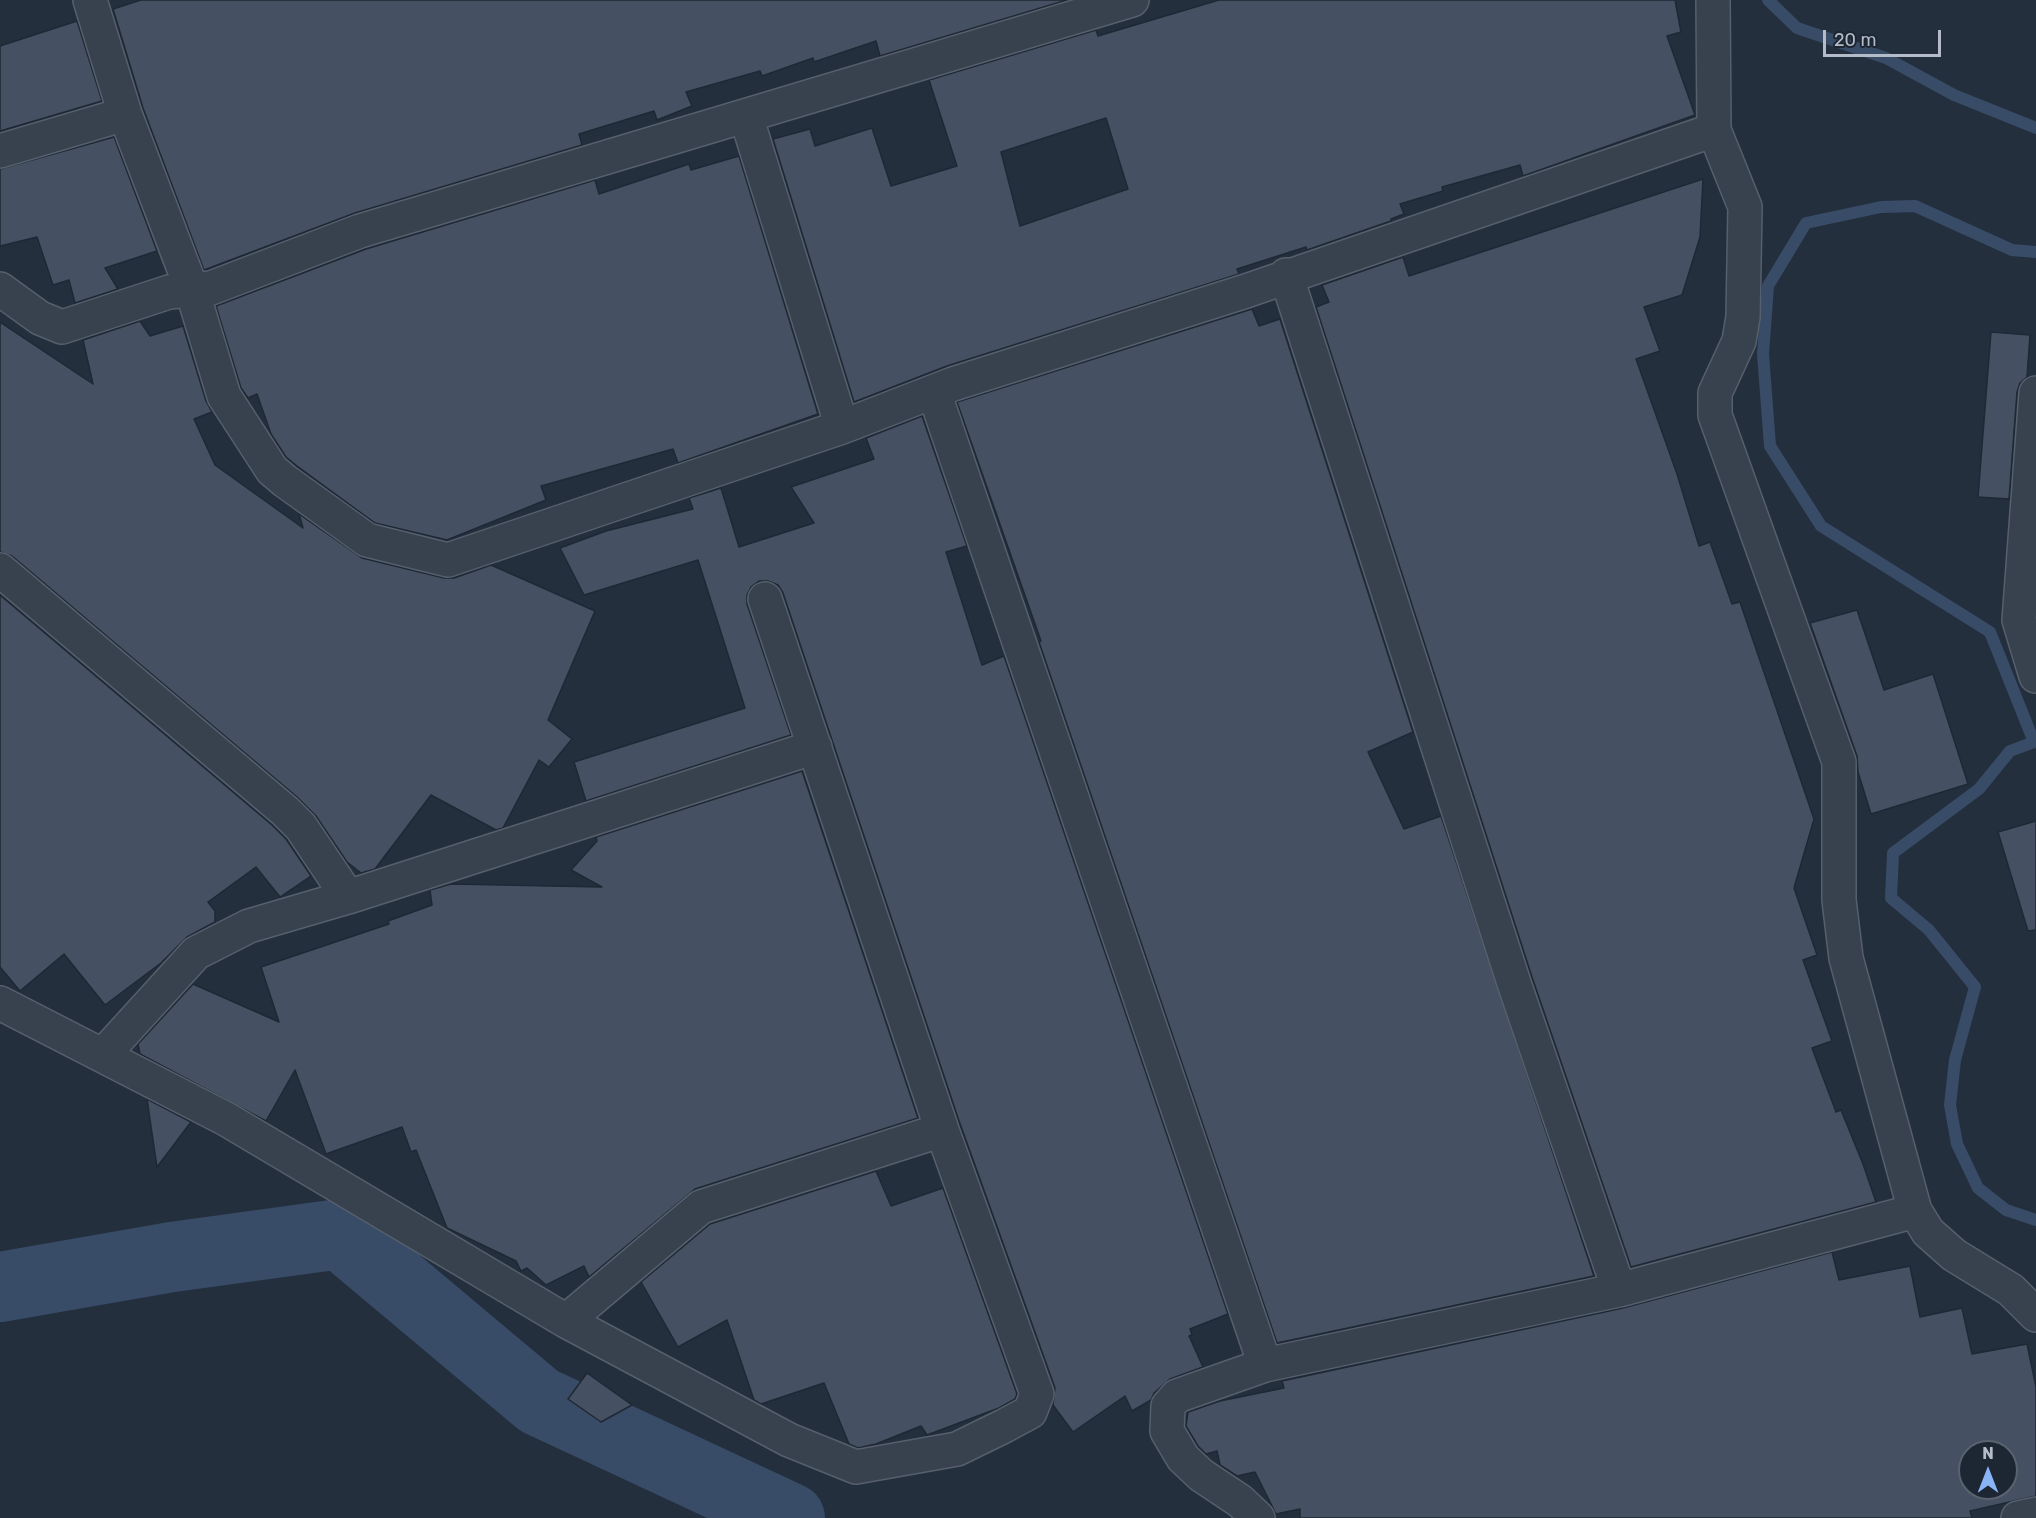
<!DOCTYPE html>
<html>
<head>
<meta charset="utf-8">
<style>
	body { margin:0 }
	#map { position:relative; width:2036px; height:1518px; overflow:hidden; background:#242f3e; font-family:Rubik,sans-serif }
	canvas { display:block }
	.north { position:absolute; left:1958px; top:1440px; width:60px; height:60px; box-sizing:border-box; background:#1d2633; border:2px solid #59626f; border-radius:50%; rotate:0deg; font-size:16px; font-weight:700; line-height:24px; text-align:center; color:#b4bcc9 }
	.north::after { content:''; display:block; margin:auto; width:21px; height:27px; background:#8ab4f8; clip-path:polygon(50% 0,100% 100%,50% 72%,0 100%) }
	.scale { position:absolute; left:1823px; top:30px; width:118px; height:27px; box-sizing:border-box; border:3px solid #b4bcc9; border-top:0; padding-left:8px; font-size:18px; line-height:21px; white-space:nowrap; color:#b4bcc9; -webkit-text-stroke:4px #1d2633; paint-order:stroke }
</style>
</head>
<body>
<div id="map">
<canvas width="2036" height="1518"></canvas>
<div class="north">N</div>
<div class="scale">20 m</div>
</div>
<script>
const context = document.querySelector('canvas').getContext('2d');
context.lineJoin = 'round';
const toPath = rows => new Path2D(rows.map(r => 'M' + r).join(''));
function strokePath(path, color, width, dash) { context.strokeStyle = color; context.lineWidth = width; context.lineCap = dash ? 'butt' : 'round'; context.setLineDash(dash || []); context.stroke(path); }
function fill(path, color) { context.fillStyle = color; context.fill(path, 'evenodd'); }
strokePath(toPath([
	[1768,0,1797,28,1886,58,1954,95,2036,128],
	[2036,252,2012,250,1915,206,1881,207,1806,223,1768,286,1763,354,1770,446,1821,526,1990,632,2034,742,2010,751,1979,789,1893,853,1891,898,1929,930,1975,987,1955,1060,1950,1105,1957,1144,1978,1188,2006,1210,2036,1220]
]), '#394c67', 12);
strokePath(toPath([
	[0,1287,172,1257,340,1234,539,1401,790,1518]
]), '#394c67', 70);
const building = toPath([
	[141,0,1067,0,880,56,876,41,814,62,813,58,762,76,760,71,686,92,692,106,657,120,654,111,579,134,582,145,355,213,204,270,143,108,113,9,141,0],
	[1219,0,1675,0,1681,32,1667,36,1695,115,1523,176,1520,165,1442,187,1443,191,1400,204,1404,214,1391,219,1391,221,1307,250,1306,247,1237,269,1239,274,947,366,854,402,773,139,810,129,815,146,872,128,891,186,957,166,929,80,1096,30,1098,36,1219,0],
	[1106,118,1128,189,1020,226,1001,152,1106,118],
	[77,21,102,101,0,131,0,46,77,21],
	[114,137,157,251,105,268,118,289,75,303,69,280,53,285,37,237,0,246,0,169,114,137],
	[739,156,818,414,678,463,673,449,541,486,546,500,447,540,375,523,297,466,286,457,271,434,257,394,248,398,241,388,216,306,366,249,595,180,599,194,689,164,691,170,739,156],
	[1703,179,1700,237,1682,295,1644,307,1660,351,1636,359,1677,474,1699,546,1710,542,1732,604,1740,602,1814,819,1794,888,1817,955,1803,960,1832,1041,1812,1048,1836,1112,1841,1110,1863,1164,1876,1202,1631,1267,1532,977,1316,307,1329,302,1322,285,1403,257,1409,276,1703,179],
	[1252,309,1259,326,1280,319,1413,732,1368,752,1404,829,1441,816,1594,1276,1277,1343,1039,642,1041,641,957,402,1252,309],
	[140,321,150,336,183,326,206,401,212,412,194,419,215,465,303,528,299,514,362,558,444,578,454,578,491,565,595,611,548,720,572,739,549,767,539,760,503,828,496,830,431,795,375,869,361,873,347,862,316,816,297,797,12,556,0,552,0,322,93,384,83,340,140,321],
	[1991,332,2030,335,2027,377,2020,383,2017,392,2009,499,1978,497,1991,332],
	[922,416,967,546,946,552,982,665,1004,656,1228,1314,1190,1329,1192,1335,1189,1336,1203,1367,1170,1379,1154,1393,1151,1400,1132,1411,1125,1396,1073,1432,1053,1405,1055,1388,958,1118,783,593,778,585,768,581,759,581,751,587,747,595,747,604,791,735,586,801,574,762,745,708,698,560,584,595,560,548,606,531,693,509,689,498,721,488,739,547,814,523,791,487,874,459,866,438,922,416],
	[0,595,272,825,286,839,311,876,280,897,256,867,208,902,215,911,215,922,187,937,161,963,105,1005,64,954,20,991,0,967,0,595],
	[1857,610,1884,690,1933,674,1968,784,1871,814,1858,772,1857,756,1810,623,1857,610],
	[802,771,918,1118,695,1189,589,1277,584,1266,546,1285,527,1268,521,1271,516,1261,447,1228,416,1150,411,1152,402,1127,326,1154,295,1070,266,1121,140,1054,138,1044,193,984,279,1022,261,967,389,924,388,921,432,905,430,890,451,884,602,887,571,870,597,841,596,837,802,771],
	[2036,821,2036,930,2028,931,1998,832,2036,821],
	[147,1099,191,1122,157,1167,147,1099],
	[876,1171,891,1206,943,1188,1017,1394,1015,1399,999,1408,927,1435,921,1426,876,1444,858,1448,849,1444,824,1383,761,1404,754,1400,727,1320,678,1347,641,1282,710,1224,876,1171],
	[1832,1252,1839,1280,1910,1266,1920,1317,1962,1308,1972,1354,2027,1344,2036,1387,2036,1496,1970,1511,1972,1518,1300,1518,1300,1509,1276,1514,1255,1472,1237,1476,1220,1465,1217,1451,1206,1454,1198,1446,1186,1426,1188,1412,1220,1401,1284,1388,1282,1381,1623,1308,1832,1252],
	[1970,1452,2006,1452,2006,1488,1970,1488,1970,1452],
	[587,1373,632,1405,601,1422,568,1399,587,1373]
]);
fill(building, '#455162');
strokePath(building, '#1f2835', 1.5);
const street = toPath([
	[90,0,125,114,192,290,224,396,272,470,285,481,367,540,448,560,842,427,953,384,1246,291,1714,130],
	[1713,0,1714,130,1745,207,1743,317,1739,341,1715,393,1715,415,1839,762,1839,900,1846,958,1915,1211,1928,1232,1954,1255,2011,1290,2036,1315],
	[746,116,842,427],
	[0,151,125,114],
	[1286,275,1514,983,1619,1290],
	[0,289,40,318,62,327,169,292,211,288,360,231,1132,0],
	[934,392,1265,1365],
	[2036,393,2019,620,2036,676],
	[0,570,285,811,301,827,348,897],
	[0,1003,226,1119,566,1321,789,1440,856,1467,957,1449,1004,1426,1030,1412,1037,1394,942,1130,765,599],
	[104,1054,196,953,249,926,348,897,815,747],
	[566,1321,701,1207,942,1130],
	[1258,1518,1240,1501,1201,1475,1183,1458,1167,1431,1168,1406,1177,1396,1265,1365,1619,1290,1915,1211],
	[2018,1518,2036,1514]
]);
strokePath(street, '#565f6c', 36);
strokePath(street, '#38414e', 33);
</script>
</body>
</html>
